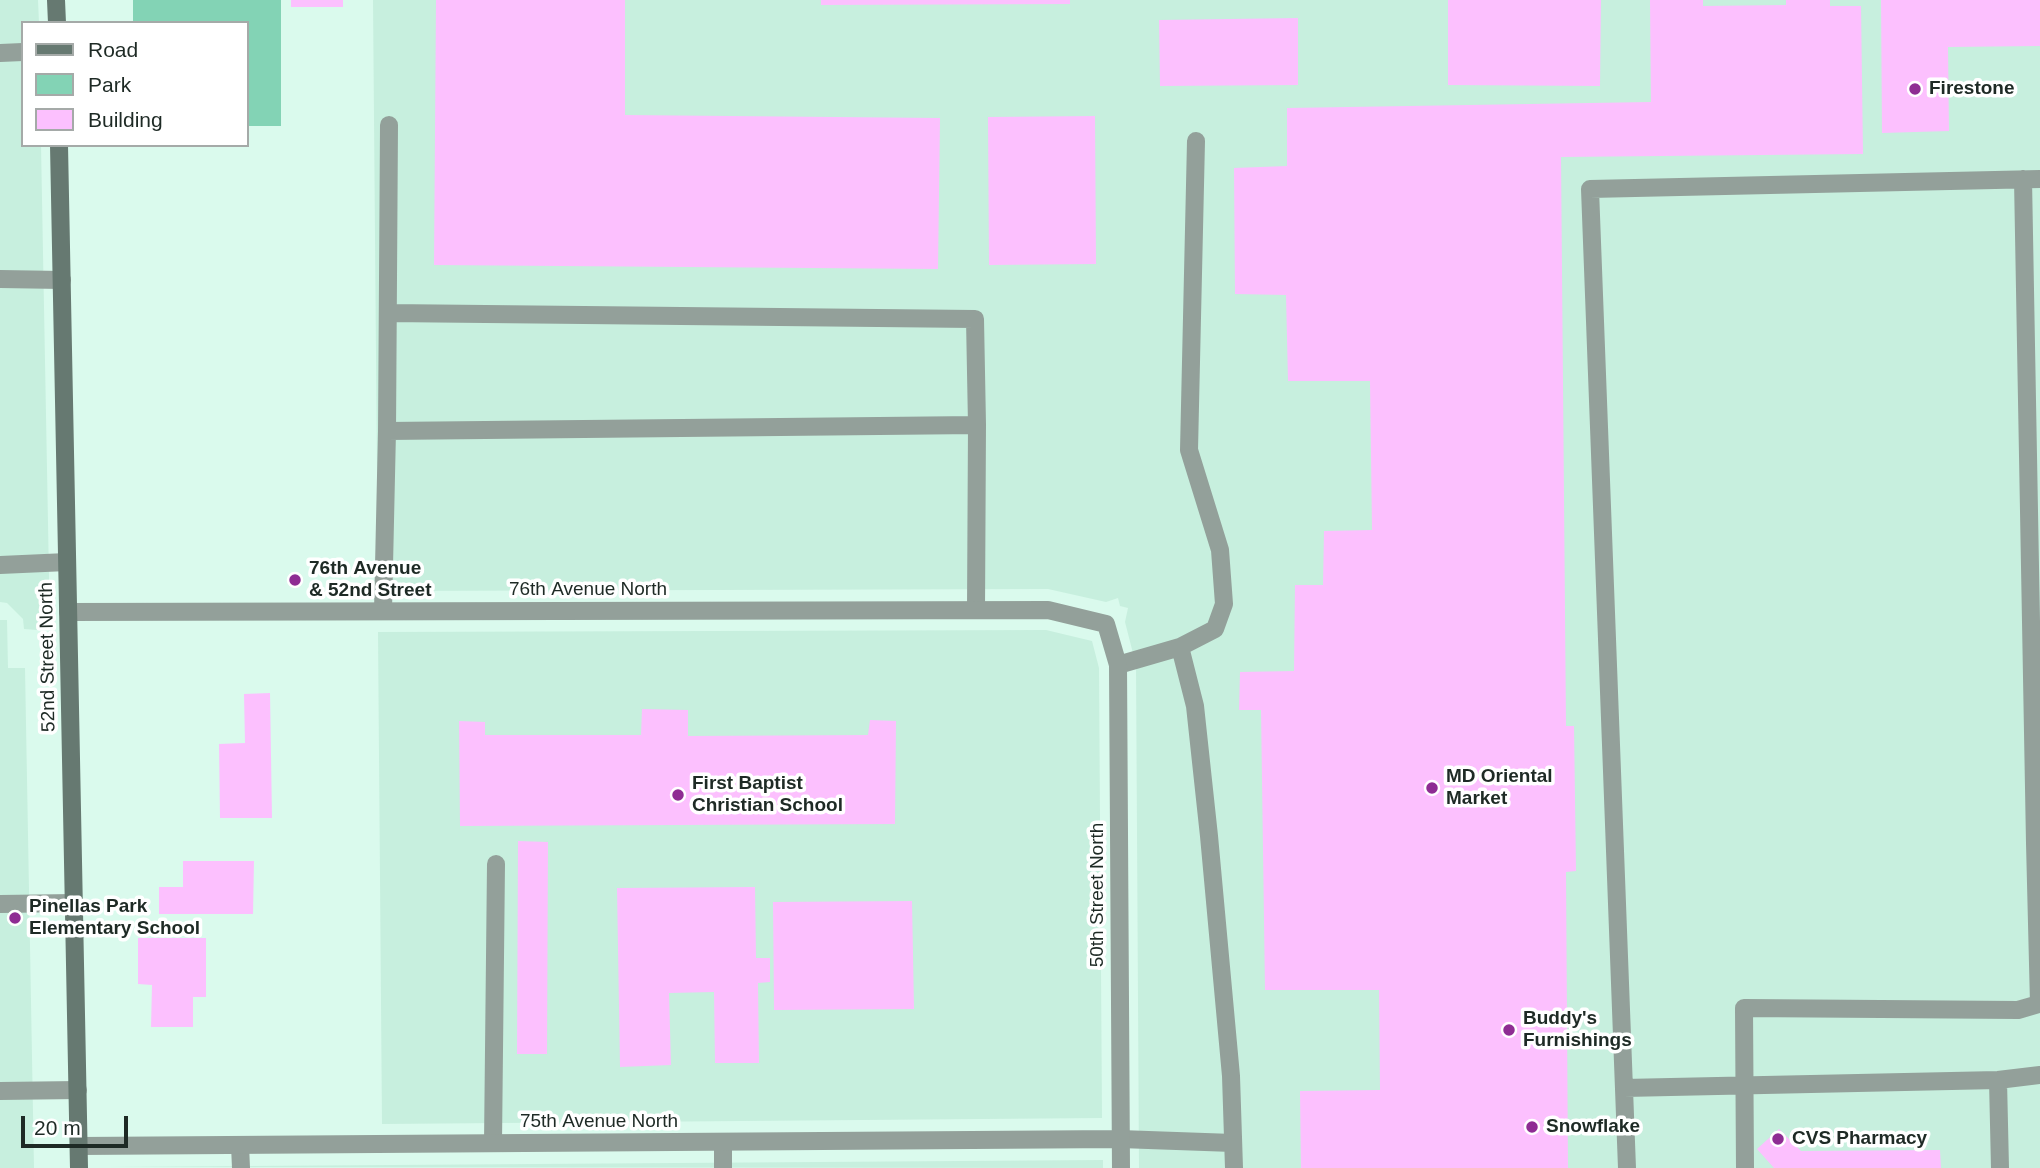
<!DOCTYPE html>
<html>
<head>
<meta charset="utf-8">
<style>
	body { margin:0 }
	#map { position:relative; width:2040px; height:1168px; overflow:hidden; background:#dafaed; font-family:Arial,sans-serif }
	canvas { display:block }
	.legend { position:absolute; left:21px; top:21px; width:228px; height:126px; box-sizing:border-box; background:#fff; border:2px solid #a5aaa8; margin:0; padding:9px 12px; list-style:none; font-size:21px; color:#1e2a25 }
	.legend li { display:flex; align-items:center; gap:14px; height:35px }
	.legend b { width:35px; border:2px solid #a5aaa8 }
	.scale { position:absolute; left:21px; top:1116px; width:107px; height:32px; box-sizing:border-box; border:4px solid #1e2a25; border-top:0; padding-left:9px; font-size:21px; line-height:24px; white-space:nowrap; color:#1e2a25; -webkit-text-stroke:5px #fff; paint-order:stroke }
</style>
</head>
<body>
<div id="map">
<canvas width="2040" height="1168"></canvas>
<ul class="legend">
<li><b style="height:9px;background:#667971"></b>Road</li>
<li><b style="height:19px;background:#83d3b5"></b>Park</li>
<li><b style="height:19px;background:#fcc0fe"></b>Building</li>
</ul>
<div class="scale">20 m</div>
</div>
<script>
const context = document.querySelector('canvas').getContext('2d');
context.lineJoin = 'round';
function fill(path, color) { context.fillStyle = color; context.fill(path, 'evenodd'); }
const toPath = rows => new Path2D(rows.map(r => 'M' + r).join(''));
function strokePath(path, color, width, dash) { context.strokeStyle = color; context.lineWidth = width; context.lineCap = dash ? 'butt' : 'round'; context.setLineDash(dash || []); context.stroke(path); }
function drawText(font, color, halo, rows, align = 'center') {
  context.font = font + ' Arial,sans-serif'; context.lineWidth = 7; context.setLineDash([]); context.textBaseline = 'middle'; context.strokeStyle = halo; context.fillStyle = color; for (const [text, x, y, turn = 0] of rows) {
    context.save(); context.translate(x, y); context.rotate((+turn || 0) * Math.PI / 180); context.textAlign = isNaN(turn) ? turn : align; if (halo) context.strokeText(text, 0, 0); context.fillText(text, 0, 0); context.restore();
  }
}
fill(toPath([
	[0,0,38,0,39,23,23,23,23,145,41,145,50,631,24,629,23,619,7,603,0,602],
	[373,0,2040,0,2040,1168,1139,1168,1136,665,1125,622,1128,608,1120,606,1118,598,1106,602,1048,589,378,591],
	[0,620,7,620,8,668,25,668,34,1168,0,1168],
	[1046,630,1092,641,1099,668,1102,1118,382,1124,378,632],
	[1103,1160,1103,1168,109,1167]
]), '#c7efde');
fill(toPath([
	[133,0,281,0,281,126,247,126,247,23,133,23]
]), '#83d3b5');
fill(toPath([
	[291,0,343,0,343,7,291,7],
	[436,0,625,0,625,115,940,118,938,269,434,265],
	[821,0,1070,0,1070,4,821,5],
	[1448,0,1601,0,1600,86,1448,85],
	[1650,0,1703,0,1703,6,1786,5,1786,0,1830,0,1830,6,1861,6,1863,154,1561,157,1566,726,1574,726,1576,871,1566,872,1568,1168,1301,1168,1300,1091,1380,1090,1379,990,1265,990,1261,710,1239,710,1240,672,1294,671,1295,585,1323,585,1324,531,1372,530,1370,381,1288,381,1286,295,1235,294,1234,168,1287,166,1287,108,1651,102],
	[1881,0,2040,0,2040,46,1948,47,1949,131,1882,133],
	[1298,18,1298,85,1160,86,1159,20],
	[1095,116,1096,264,989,265,988,117],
	[270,693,272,818,220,818,219,744,245,743,244,694],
	[642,709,688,710,688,736,868,735,870,720,896,721,895,824,460,826,459,721,485,722,485,735,641,735],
	[518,841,548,842,547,1054,517,1054],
	[183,861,254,861,253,914,159,914,159,887,183,887],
	[755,887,756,958,770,958,770,982,758,983,759,1063,715,1063,714,992,669,993,671,1065,620,1067,617,888],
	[912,901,914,1009,774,1010,773,902],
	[138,938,206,938,206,997,193,997,193,1027,151,1027,152,985,138,984],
	[1779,1129,1801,1151,1940,1150,1941,1168,1774,1168,1757,1149]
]), '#fcc0fe');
strokePath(toPath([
	[0,53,23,52],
	[2023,179,2035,843,2040,843],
	[0,279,62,280],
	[388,313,975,319,977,425],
	[387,431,389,125],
	[0,565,67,562],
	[383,611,387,431,977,425,976,610],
	[1180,647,1195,706,1209,836,1231,1076,1234,1168],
	[1118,665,1180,647,1215,629,1224,604,1220,550,1189,450,1196,141],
	[0,904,74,903],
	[1998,1080,2000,1168],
	[1624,1088,1998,1080,2040,1075],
	[0,1091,78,1090],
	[1120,1139,1233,1143],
	[723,1142,723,1168],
	[493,1143,496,864],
	[240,1145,241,1168],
	[1627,1168,1590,189,2040,179],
	[1745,1168,1744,1008,2018,1010,2039,1004,2035,843]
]), '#93a09a', 18);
strokePath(toPath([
	[68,612,1048,610,1106,624,1118,665,1121,1168],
	[79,1146,1120,1139]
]), '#93a09a', 18);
strokePath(toPath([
	[56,0,57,23],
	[59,145,79,1168]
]), '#667971', 18);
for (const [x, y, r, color] of [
	[1915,89,7,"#8e2c93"],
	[295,580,7,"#8e2c93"],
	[1432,788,7,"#8e2c93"],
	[678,795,7,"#8e2c93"],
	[15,918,7,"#8e2c93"],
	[1509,1030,7,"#8e2c93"],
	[1532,1127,7,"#8e2c93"],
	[1778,1139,7,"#8e2c93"]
]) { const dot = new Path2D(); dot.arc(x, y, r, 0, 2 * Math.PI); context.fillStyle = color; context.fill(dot); strokePath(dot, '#fff', 2.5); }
drawText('bold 19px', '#1e2a25', '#fff', [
	["Firestone",1929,89],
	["76th Avenue",309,569],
	["& 52nd Street",309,591],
	["MD Oriental",1446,777],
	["Market",1446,799],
	["First Baptist",692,784],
	["Christian School",692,806],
	["Pinellas Park",29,907],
	["Elementary School",29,929],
	["Buddy's",1523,1019],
	["Furnishings",1523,1041],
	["Snowflake",1546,1127],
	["CVS Pharmacy",1792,1139]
], 'left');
drawText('19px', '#1e2a25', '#fff', [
	["76th Avenue North",588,590],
	["52nd Street North",48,657,-91],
	["50th Street North",1098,895,-90],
	["75th Avenue North",599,1122]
]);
</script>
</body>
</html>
